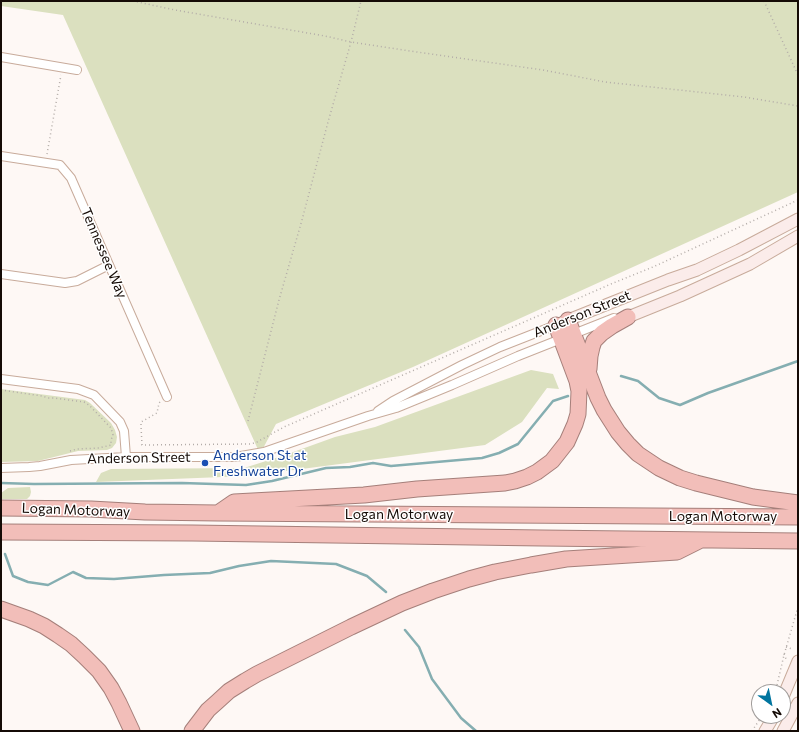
<!DOCTYPE html>
<html>
<head>
<meta charset="utf-8">
<style>
	body { margin:0 }
	#map { position:relative; width:799px; height:732px; overflow:hidden; background:#fef8f5; font-family:Commissioner,sans-serif }
	canvas { display:block }
	.frame { position:absolute; inset:0; border:2px solid #150b06; pointer-events:none }
	.north { position:absolute; left:751px; top:684px; width:40px; height:40px; box-sizing:border-box; background:#fff; border:1px solid #a19d9b; border-radius:50%; rotate:147deg; font-size:11px; font-weight:700; line-height:16px; text-align:center; color:#150b06 }
	.north::after { content:''; display:block; margin:auto; width:14px; height:18px; background:#01759f; clip-path:polygon(50% 0,100% 100%,50% 72%,0 100%) }
</style>
</head>
<body>
<div id="map">
<canvas width="799" height="732"></canvas>
<div class="frame"></div>
<div class="north">N</div>
</div>
<script>
const context = document.querySelector('canvas').getContext('2d');
context.lineJoin = 'round';
function fill(path, color) { context.fillStyle = color; context.fill(path, 'evenodd'); }
const toPath = rows => new Path2D(rows.map(r => 'M' + r).join(''));
function strokePath(path, color, width, dash) { context.strokeStyle = color; context.lineWidth = width; context.lineCap = dash ? 'butt' : 'round'; context.setLineDash(dash || []); context.stroke(path); }
function drawText(font, color, halo, rows, align = 'center') {
  context.font = font + ' Commissioner,sans-serif'; context.lineWidth = 3; context.setLineDash([]); context.textBaseline = 'middle'; context.strokeStyle = halo; context.fillStyle = color; for (const [text, x, y, turn = 0] of rows) {
    context.save(); context.translate(x, y); context.rotate((+turn || 0) * Math.PI / 180); context.textAlign = isNaN(turn) ? turn : align; if (halo) context.strokeText(text, 0, 0); context.fillText(text, 0, 0); context.restore();
  }
}
fill(toPath([
	[1,1,797,1,798,4,798,192,413,367,276,424,260,454,63,15,1,6],
	[531,370,553,374,559,389,547,388,522,422,485,445,248,476,96,482,101,473,111,469,244,468,285,455,335,437,375,427],
	[1,389,85,400,90,403,111,423,115,430,117,437,116,443,112,448,107,450,78,451,38,461,1,462],
	[30,487,31,492,30,496,27,499,1,499,1,493,8,488]
]), '#dbe0bf');
strokePath(toPath([
	[621,376,638,381,659,398,680,405,708,393,798,361],
	[1,483,34,484,182,483,246,485,272,481,326,468,350,467,373,463,391,466,482,458,499,453,518,444,553,401,568,396],
	[5,554,13,576,28,582,48,585,73,572,86,578,114,579,164,575,210,573,239,566,271,561,336,564,367,576,386,592],
	[405,630,419,647,432,679,461,718,476,731]
]), '#85aeb1', 2.5);
const street = toPath([
	[1,57,77,70],
	[1,156,60,165,71,178,167,397],
	[1,274,65,283,77,281,109,265],
	[1,379,78,389,94,395,120,422,124,431,126,457],
	[378,411,393,401,462,365,500,347,556,325],
	[1,468,29,467,40,466,71,460,126,457,235,457,264,452,368,416,396,408,452,385,518,356,614,318]
]);
const secondary = toPath([
	[628,317,680,296,750,264,798,236],
	[563,322,668,280,697,270,739,250,798,219],
	[783,697,798,661],
	[765,731,774,716],
	[783,731,798,703]
]);
const highway = toPath([
	[568,320,598,398,604,410,618,432,628,444,638,454,659,468,680,478,696,483,753,497,798,503],
	[589,369,590,356,592,347,594,341,602,333,612,326,628,317],
	[1,508,91,509,145,512,218,513,798,517],
	[218,513,234,502,364,495,417,489,505,483,515,481,527,477,537,472,552,461,567,442,575,424,578,414,579,391,577,381,556,325],
	[1,532,192,533,542,538,798,541],
	[1,609,29,619,44,626,58,635,71,644,84,656,99,671,111,688,119,703,132,731],
	[192,731,208,710,217,702,229,691,245,681,257,674,351,627,402,603,433,591,469,579,495,572,531,565,566,559,677,552,699,541]
]);
strokePath(street, '#c8ab9b', 10);
strokePath(secondary, '#c8ab9b', 13);
strokePath(highway, '#a57f7a', 17);
strokePath(toPath([
	[133,1,175,10,325,36,351,42,410,51,543,70,605,82,744,97,798,106],
	[764,1,798,75],
	[47,154,61,75],
	[1,390,42,396,48,398,54,398,84,402,89,405,111,428,113,435,111,440,111,445,99,448,77,449,70,451],
	[160,402,159,403,157,413,141,422,141,426,142,445,251,444,257,442,284,427,611,284,653,267,798,200],
	[248,421,279,300,302,220,328,122,351,42,361,1],
	[786,647,792,649],
	[784,654,787,661],
	[777,685,784,655,798,607],
	[752,731,760,719]
]), '#b3aca8', 1.5, [1, 3]);
strokePath(street, '#fff', 8);
strokePath(secondary, '#fbecea', 11);
strokePath(highway, '#f2beb9', 15);
for (const [x, y, r, color] of [
	[205,463,4,"#1a4fb4"]
]) { const dot = new Path2D(); dot.arc(x, y, r, 0, 2 * Math.PI); context.fillStyle = color; context.fill(dot); strokePath(dot, '#fff', 1.5); }
drawText('14px', '#150b06', '#fff', [
	["Tennessee Way",104,253,67],
	["Anderson Street",582,314,-22],
	["Anderson Street",139,458,-1],
	["Logan Motorway",76,510,2],
	["Logan Motorway",399,514],
	["Logan Motorway",723,516]
]);
drawText('14px', '#164399', '#fff', [
	["Anderson St at",213,455],
	["Freshwater Dr",213,471]
], 'left');
</script>
</body>
</html>
